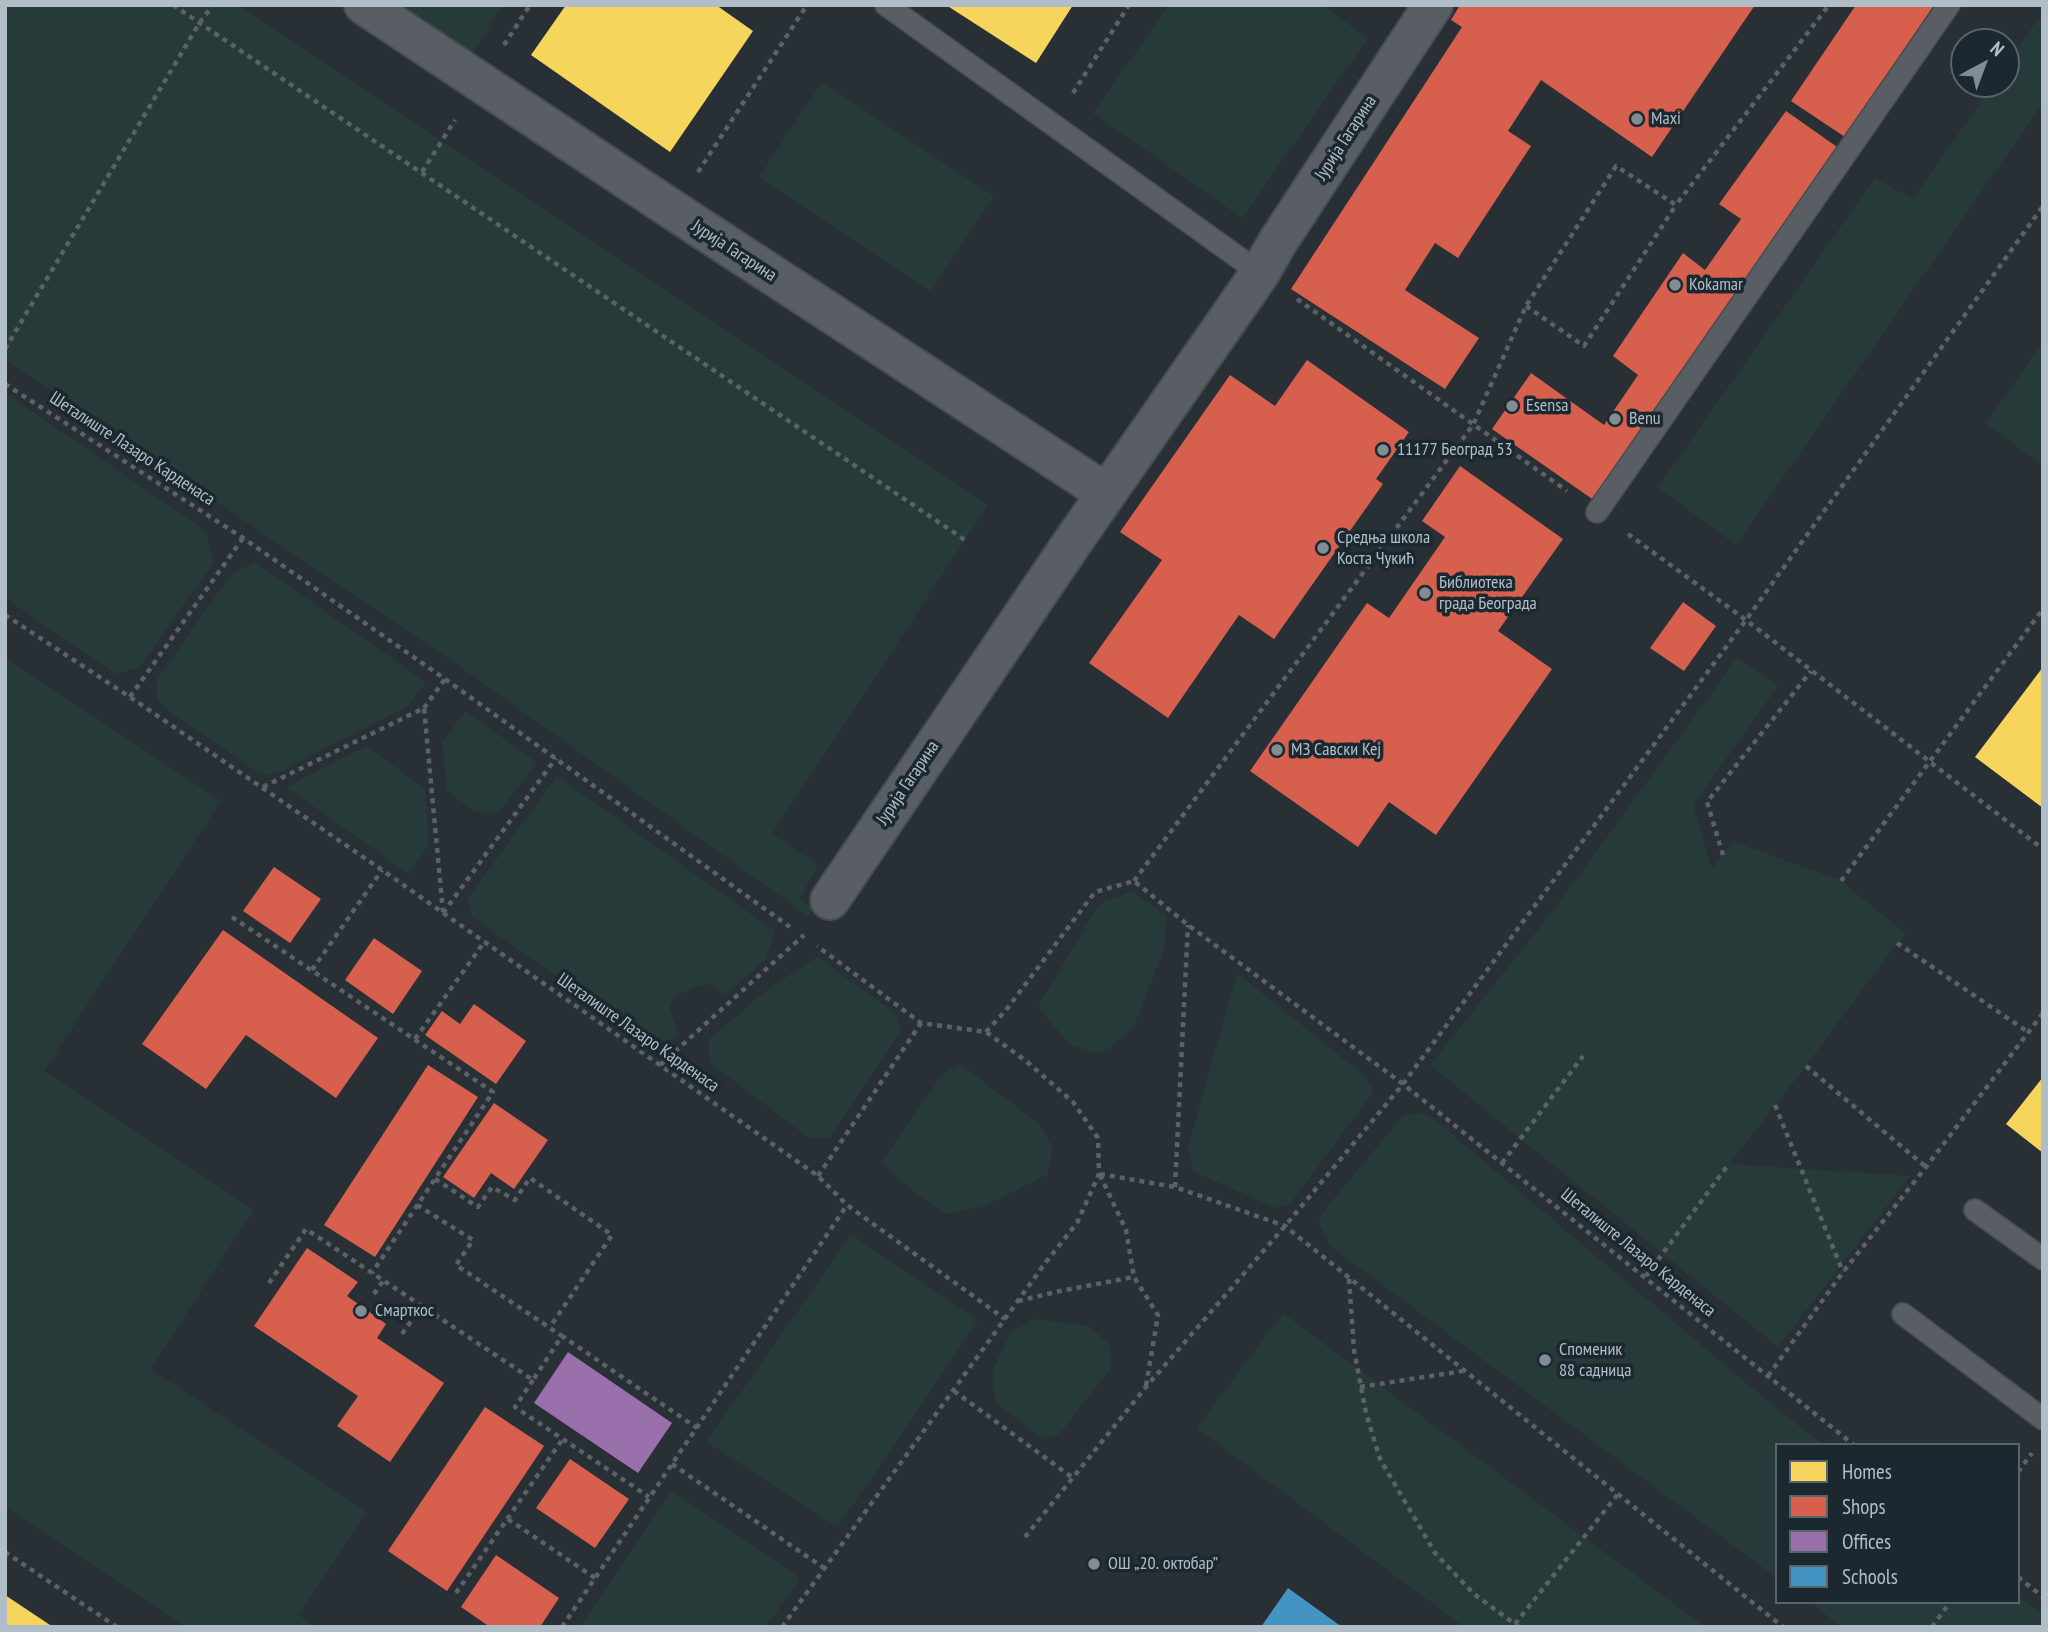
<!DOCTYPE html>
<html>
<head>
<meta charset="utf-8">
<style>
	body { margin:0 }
	#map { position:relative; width:2048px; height:1632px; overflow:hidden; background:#293035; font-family:"PT Sans Narrow",sans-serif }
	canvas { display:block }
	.frame { position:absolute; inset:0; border:7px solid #b2bec7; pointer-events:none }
	.legend { position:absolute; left:1775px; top:1443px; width:245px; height:161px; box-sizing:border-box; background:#1c2830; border:2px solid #58646c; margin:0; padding:9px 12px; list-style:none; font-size:21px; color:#b2bec7 }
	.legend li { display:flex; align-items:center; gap:14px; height:35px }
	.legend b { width:35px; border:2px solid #58646c }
	.north { position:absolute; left:1950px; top:28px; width:70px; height:70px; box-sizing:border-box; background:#1c2830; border:2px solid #58646c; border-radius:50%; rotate:41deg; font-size:19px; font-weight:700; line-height:28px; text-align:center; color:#b2bec7 }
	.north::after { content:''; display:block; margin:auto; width:24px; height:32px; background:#828c94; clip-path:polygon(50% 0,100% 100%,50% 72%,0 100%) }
</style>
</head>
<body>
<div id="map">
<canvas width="2048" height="1632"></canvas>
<div class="frame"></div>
<ul class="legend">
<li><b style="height:19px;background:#f6d55c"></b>Homes</li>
<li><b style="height:19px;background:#d6604d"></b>Shops</li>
<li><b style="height:19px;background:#9970ab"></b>Offices</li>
<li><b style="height:19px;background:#4393c3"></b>Schools</li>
</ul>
<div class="north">N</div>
</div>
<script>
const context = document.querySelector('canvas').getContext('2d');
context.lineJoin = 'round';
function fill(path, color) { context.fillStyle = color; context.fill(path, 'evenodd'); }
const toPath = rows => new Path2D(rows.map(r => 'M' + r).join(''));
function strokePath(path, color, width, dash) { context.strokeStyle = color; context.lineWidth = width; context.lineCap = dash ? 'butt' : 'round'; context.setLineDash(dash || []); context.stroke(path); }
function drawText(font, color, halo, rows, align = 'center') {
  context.font = font + ' "PT Sans Narrow",sans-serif'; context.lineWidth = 7; context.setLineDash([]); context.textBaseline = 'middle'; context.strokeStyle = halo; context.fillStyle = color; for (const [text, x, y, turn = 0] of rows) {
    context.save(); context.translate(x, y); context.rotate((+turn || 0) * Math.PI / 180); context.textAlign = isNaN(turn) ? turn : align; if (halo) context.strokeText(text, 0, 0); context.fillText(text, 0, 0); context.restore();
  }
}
fill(toPath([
	[5,5,237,5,988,505,772,834,818,865,800,898,813,909,808,916,455,663,5,359],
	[402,5,503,5,472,54],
	[1169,5,1322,5,1368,38,1242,218,1093,113],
	[2043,12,2043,103,1736,545,1658,487,1875,178,1913,199,1993,84,2006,84,2006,65],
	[822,82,994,196,931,291,759,177],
	[2043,342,2043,466,1986,423],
	[7,394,206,531,213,563,140,667,116,674,5,598,5,395],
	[256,563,426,682,408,706,277,773,268,775,260,774,164,707,158,699,156,688,158,678,231,574],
	[5,658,221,801,44,1071,254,1210,150,1369,366,1512,299,1615,315,1627,187,1627,5,1507],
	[1737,658,1778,686,1693,805,1712,869,1733,841,1841,881,1906,934,1897,943,1806,1066,1729,1164,1910,1176,1778,1347,1430,1065,1556,907],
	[465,711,537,762,499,813,474,811,447,791,442,743],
	[367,746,425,789,429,844,409,874,286,787],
	[557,776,775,931,765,960,725,995,707,983,674,996,669,1009,679,1033,673,1039,651,1042,472,917,468,898],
	[1132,891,1166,915,1165,946,1134,1026,1110,1048,1096,1053,1069,1044,1038,1007,1099,904],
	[817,957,897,1014,901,1030,829,1138,809,1138,709,1062,709,1039,771,987],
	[1237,973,1365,1076,1374,1091,1290,1204,1275,1208,1193,1171,1188,1148],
	[960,1064,1039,1124,1053,1148,1047,1175,981,1207,945,1214,897,1179,882,1161,944,1072],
	[1419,1113,1434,1119,1770,1403,1823,1445,1777,1445,1777,1578,1330,1246,1319,1224,1322,1213,1403,1116],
	[851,1235,978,1321,838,1527,706,1442],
	[1283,1313,1358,1369,1705,1627,1464,1627,1197,1428],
	[1033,1319,1089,1326,1110,1345,1110,1369,1061,1432,1052,1437,1040,1436,996,1404,993,1386,993,1369,1010,1334],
	[672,1491,800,1578,766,1627,580,1627],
	[2018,1596,2043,1615,2043,1627,1842,1627,1809,1602,2018,1602]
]), '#263a39');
fill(toPath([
	[566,5,716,5,753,31,670,152,531,55],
	[946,5,1073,5,1036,63],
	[2043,667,2043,808,1975,757],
	[2043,1077,2043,1153,2006,1124],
	[5,1595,53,1627,5,1627]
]), '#f6d55c');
fill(toPath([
	[1460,5,1755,5,1652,157,1541,80,1508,131,1531,146,1458,258,1435,243,1405,290,1479,338,1445,389,1291,289,1462,27,1451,20],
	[1856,5,1934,5,1845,137,1791,101],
	[1786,111,1840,149,1595,501,1492,429,1531,373,1604,425,1638,375,1613,356,1683,253,1705,270,1741,219,1719,204],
	[1307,360,1409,432,1376,479,1383,484,1274,639,1239,615,1168,718,1089,663,1162,560,1120,532,1230,375,1275,406],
	[1460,466,1563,539,1498,631,1552,669,1436,835,1389,802,1358,847,1250,771,1367,603,1389,618,1445,537,1422,521],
	[1683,602,1716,626,1684,671,1650,648],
	[274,867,321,899,290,943,243,911],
	[223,930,378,1038,336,1098,246,1035,206,1089,142,1044],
	[374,938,422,971,393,1014,345,980],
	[474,1004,526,1041,496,1084,425,1035,442,1011,460,1024],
	[428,1065,478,1097,375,1257,324,1225],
	[494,1103,548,1140,514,1189,491,1173,474,1198,443,1177],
	[307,1248,358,1282,347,1296,386,1324,377,1338,444,1383,390,1462,337,1426,358,1396,254,1326],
	[485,1407,544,1446,447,1591,388,1551],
	[570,1459,629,1499,595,1548,536,1508],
	[496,1555,559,1598,540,1627,490,1627,461,1607]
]), '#d6604d');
fill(toPath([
	[568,1352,672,1423,638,1473,534,1403]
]), '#9970ab');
fill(toPath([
	[1288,1588,1342,1627,1261,1627]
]), '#4393c3');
const service = toPath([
	[886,5,1260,273],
	[1597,512,1949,5],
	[1975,1210,2043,1259],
	[1903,1314,2043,1419]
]);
const minor = toPath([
	[364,5,673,210,1106,493],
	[830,900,1072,543,1260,273,1277,243,1433,5]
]);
strokePath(service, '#474c50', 24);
strokePath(minor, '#474c50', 42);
strokePath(toPath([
	[173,5,965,540],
	[504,45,530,5],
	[1073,93,1129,5],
	[422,172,455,120],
	[698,172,807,5],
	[1297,299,1567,491],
	[1526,306,1584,346,1676,205],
	[5,349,200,22,213,5],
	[5,384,243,538,445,679,790,927],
	[1628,534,1746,620,2043,849],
	[5,615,130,697,382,870,818,1176,847,1205,1005,1319],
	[130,697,243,538],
	[424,708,445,679],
	[263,787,424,708,443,912],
	[1723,855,1707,802,1811,671],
	[1134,881,1473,425,1526,306,1616,166,1676,205,1829,5],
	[1841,881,2043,609],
	[443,913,556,758],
	[232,917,493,1092,372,1273],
	[1897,943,2028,1032],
	[312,970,382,870],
	[986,1032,1006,1010,1095,892,1134,881,1188,925,1403,1084,1854,1445],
	[415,1039,485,941],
	[660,1065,804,935],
	[1806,1066,1926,1167],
	[1775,1105,1843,1272],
	[1502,1163,1583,1056],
	[1100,1174,1175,1187,1285,1226,1783,1627],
	[1100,1175,1126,1230,1134,1277,1158,1315,1146,1386],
	[818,1176,921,1023],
	[435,1179,478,1207,492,1187,515,1200,530,1178,612,1235,550,1327],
	[1175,1187,1188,925],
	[417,1205,473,1240,456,1265,562,1336],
	[1646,1276,1728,1165],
	[1349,1279,1354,1350,1366,1413,1380,1459,1435,1553,1474,1594,1519,1627],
	[269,1283,306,1229,533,1380,562,1336,697,1428],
	[374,1294,383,1281],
	[1018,1301,1060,1291,1134,1277],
	[402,1334,422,1306],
	[1768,1376,1843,1272,1926,1167,2043,1013],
	[533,1380,515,1407,649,1497],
	[1360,1387,1463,1371],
	[954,1391,1073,1478],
	[672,1464,824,1568],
	[2018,1472,2032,1453],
	[508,1519,595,1578],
	[1025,1537,1146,1387,1285,1226,1403,1084,1746,620,2043,206],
	[5,1552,117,1627],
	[2018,1577,2043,1597],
	[456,1593,562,1440],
	[1515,1624,1618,1494],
	[562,1627,847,1205],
	[782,1627,1046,1262,1077,1223,1099,1174,1098,1138,1073,1102,1026,1061,986,1032,921,1023,817,946],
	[1932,1627,1950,1602]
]), '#5b6266', 4.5, [5, 5]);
strokePath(service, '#585e63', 21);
strokePath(minor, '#585e63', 38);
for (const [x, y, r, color] of [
	[1637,119,7,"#828c94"],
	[1675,285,7,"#828c94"],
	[1512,406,7,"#828c94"],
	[1615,419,7,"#828c94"],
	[1383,450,7,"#828c94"],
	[1323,548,7,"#828c94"],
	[1425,593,7,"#828c94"],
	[1277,750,7,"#828c94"],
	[361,1311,7,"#828c94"],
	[1545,1360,7,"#828c94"],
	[1094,1564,7,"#828c94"]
]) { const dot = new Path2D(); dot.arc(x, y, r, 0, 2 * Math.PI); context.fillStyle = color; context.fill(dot); strokePath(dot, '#1c2830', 2.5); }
drawText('18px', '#b2bec7', '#1c2830', [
	["Maxi",1651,119],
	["Kokamar",1689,285],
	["Esensa",1526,406],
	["Benu",1629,419],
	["11177 Београд 53",1397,450],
	["Средња школа",1337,538],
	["Коста Чукић",1337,559],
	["Библиотека",1439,583],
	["града Београда",1439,604],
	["МЗ Савски Кеј",1291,750],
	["Смарткос",375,1311],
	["Споменик",1559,1350],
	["88 садница",1559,1371],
	["ОШ „20. октобар”",1108,1564]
], 'left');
drawText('18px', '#b2bec7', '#1c2830', [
	["Јурија Гагарина",1346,138,-57],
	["Јурија Гагарина",734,251,33],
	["Шеталиште Лазаро Карденаса",132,449,33],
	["Јурија Гагарина",908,783,-56],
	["Шеталиште Лазаро Карденаса",638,1033,35],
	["Шеталиште Лазаро Карденаса",1638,1253,39]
]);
</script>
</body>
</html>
